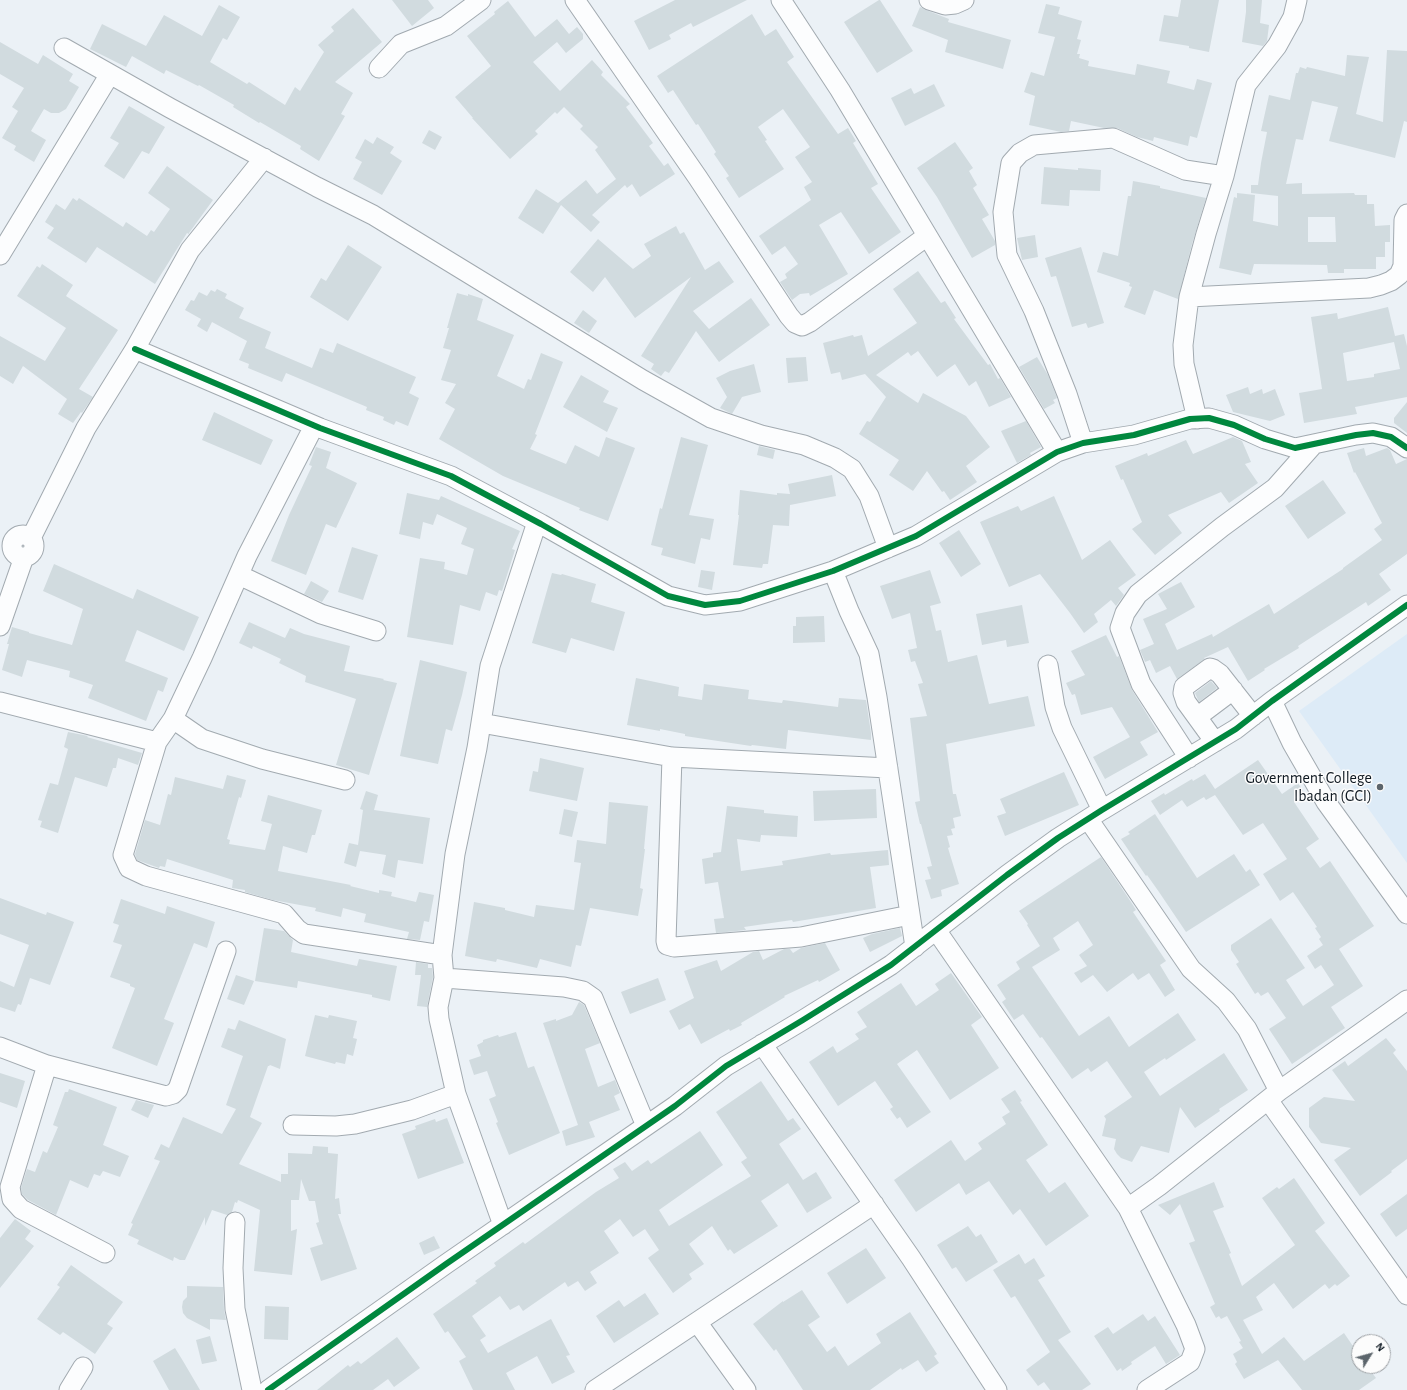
<!DOCTYPE html>
<html>
<head>
<meta charset="utf-8">
<style>
	body { margin:0 }
	#map { position:relative; width:1407px; height:1390px; overflow:hidden; background:#ebf1f6; font-family:"Alegreya Sans",sans-serif }
	canvas { display:block }
	.north { position:absolute; left:1351px; top:1334px; width:40px; height:40px; box-sizing:border-box; background:#fcfcfc; border:1px solid #9da1a5; border-radius:50%; rotate:53deg; font-size:11px; font-weight:700; line-height:16px; text-align:center; color:#0f1922 }
	.north::after { content:''; display:block; margin:auto; width:14px; height:18px; background:#5c656c; clip-path:polygon(50% 0,100% 100%,50% 72%,0 100%) }
</style>
</head>
<body>
<div id="map">
<canvas width="1407" height="1390"></canvas>
<div class="north">N</div>
</div>
<script>
const context = document.querySelector('canvas').getContext('2d');
context.lineJoin = 'round';
function fill(path, color) { context.fillStyle = color; context.fill(path, 'evenodd'); }
const toPath = rows => new Path2D(rows.map(r => 'M' + r).join(''));
function strokePath(path, color, width, dash) { context.strokeStyle = color; context.lineWidth = width; context.lineCap = dash ? 'butt' : 'round'; context.setLineDash(dash || []); context.stroke(path); }
function drawText(font, color, halo, rows, align = 'center') {
  context.font = font + ' "Alegreya Sans",sans-serif'; context.lineWidth = 3; context.setLineDash([]); context.textBaseline = 'middle'; context.strokeStyle = halo; context.fillStyle = color; for (const [text, x, y, turn = 0] of rows) {
    context.save(); context.translate(x, y); context.rotate((+turn || 0) * Math.PI / 180); context.textAlign = isNaN(turn) ? turn : align; if (halo) context.strokeText(text, 0, 0); context.fillText(text, 0, 0); context.restore();
  }
}
fill(toPath([
	[1407,634,1407,863,1299,711]
]), '#ddebf7');
fill(toPath([
	[392,0,428,0,434,8,412,26],
	[675,0,747,0,693,27,691,23,669,35,671,39,649,50,634,21],
	[879,0,880,0,913,51,877,73,844,22],
	[1181,0,1219,0,1209,52,1189,48,1189,46,1159,41,1164,15,1178,17],
	[1246,0,1262,0,1260,23,1269,25,1267,41,1263,46,1242,42,1246,12],
	[508,1,535,37,557,19,569,34,577,27,583,34,583,39,566,53,557,42,533,62,560,91,592,60,603,72,601,75,630,104,626,107,653,143,649,146,664,166,668,163,675,174,640,197,632,184,627,188,625,185,592,215,600,222,591,232,561,205,543,234,518,218,536,189,558,203,586,180,597,194,616,179,595,150,598,147,580,129,583,126,564,107,557,114,555,112,535,131,538,134,510,159,472,118,473,118,455,97,491,66,467,36,495,14,494,12],
	[1046,4,1060,7,1058,14,1082,21,1077,39,1081,40,1077,54,1080,54,1079,58,1089,61,1088,66,1135,75,1137,64,1170,71,1167,83,1194,90,1197,79,1212,83,1197,138,1190,136,1188,146,1154,137,1153,141,1137,137,1117,128,1104,128,1071,121,1069,131,1061,132,1029,125,1035,96,1024,92,1031,72,1044,76,1055,37,1038,33],
	[219,5,240,17,227,40,223,38,210,62,247,84,249,82,285,105,295,87,300,91,324,52,318,45,334,31,331,27,353,8,382,42,335,82,353,93,341,114,345,116,319,161,300,149,301,146,260,122,259,123,233,107,234,105,199,85,198,86,166,70,164,74,132,56,126,67,90,49,102,24,146,46,164,15,202,36],
	[920,7,926,10,949,19,948,22,1011,40,1003,69,945,52,948,40,912,26],
	[752,14,765,36,776,29,794,57,787,62,838,134,848,128,856,141,853,143,878,184,871,188,901,232,869,254,841,212,819,225,848,274,810,296,809,293,800,294,792,300,780,282,787,278,785,274,798,264,785,246,772,255,759,236,811,200,804,187,812,182,795,157,810,147,783,109,758,127,767,140,765,141,784,169,739,198,726,178,729,176,714,154,716,152,698,124,696,125,673,90,668,93,657,76],
	[0,42,38,64,43,55,73,74,69,81,79,87,66,109,59,113,51,113,44,109,31,131,46,140,34,162,14,150,16,146,2,138,18,111,12,107,24,88,0,74],
	[1387,50,1407,51,1407,122,1404,121,1395,158,1329,141,1338,107,1312,101,1303,140,1296,139,1286,184,1302,183,1302,194,1354,193,1355,195,1367,195,1367,204,1374,204,1375,226,1390,225,1390,242,1385,242,1385,257,1376,257,1376,269,1344,269,1344,273,1328,273,1327,265,1254,264,1251,275,1219,268,1234,197,1237,198,1237,193,1255,195,1253,221,1278,226,1278,196,1251,193,1251,185,1258,185,1261,163,1267,132,1261,131,1269,95,1290,100,1296,73,1298,73,1300,67,1306,69,1307,67,1345,76,1347,55,1369,57,1356,114,1383,122],
	[1308,217,1335,217,1336,242,1308,242],
	[934,84,945,106,905,126,891,98,911,88,914,94],
	[129,106,165,127,149,154,142,151,124,179,104,166,119,143,110,138],
	[429,130,442,137,435,150,422,143],
	[377,137,394,147,390,153,402,161,382,195,353,179,362,162,355,158,365,139,373,144],
	[955,142,973,168,969,171,977,185,973,188,989,215,982,219,995,241,995,245,972,258,937,197,917,168],
	[167,166,213,200,189,233,189,234,187,233,155,284,97,247,86,263,47,238,54,228,45,222,56,204,65,210,73,198,77,201,79,198,123,227,126,222,147,236,151,230,154,232,170,209,148,193],
	[1044,167,1078,170,1078,168,1101,170,1100,191,1070,190,1069,206,1041,204],
	[1133,181,1160,186,1160,188,1206,198,1192,244,1178,299,1154,290,1145,315,1124,307,1132,287,1129,286,1130,283,1097,272,1103,252,1118,256,1128,196,1131,196],
	[676,226,680,234,684,232,705,270,719,261,734,282,693,311,709,329,751,298,770,325,719,362,696,331,669,373,665,371,661,376,651,369,654,364,641,356,691,277,635,318,605,277,593,292,570,272,598,239,633,269,651,256,644,244],
	[1035,235,1038,257,1022,260,1017,238],
	[348,245,382,267,348,321,310,297,321,278,326,281],
	[1081,247,1104,323,1088,328,1086,323,1072,327,1056,276,1051,277,1045,258],
	[42,264,73,285,66,296,118,330,79,389,93,397,82,413,81,412,73,423,58,414,67,399,23,366,13,384,0,376,0,336,45,361,66,328,17,296,37,266,40,268],
	[918,271,941,303,945,301,956,318,954,319,988,365,990,364,998,379,1000,378,1011,397,989,407,976,381,969,386,955,364,937,377,918,351,911,356,908,352,876,375,918,403,923,393,966,416,990,447,966,466,977,482,950,500,944,491,942,492,927,471,913,491,889,475,899,460,859,434,867,421,870,422,886,397,865,374,842,380,840,372,831,374,823,343,853,335,854,337,862,335,868,356,917,323,893,289],
	[217,289,227,294,225,298,244,308,239,318,271,332,265,348,312,368,320,348,333,353,337,343,416,377,409,393,419,398,408,426,396,421,394,425,383,420,384,417,366,410,367,407,286,373,282,382,248,368,249,364,239,360,247,341,212,322,207,332,197,326,201,319,185,310,191,300,194,301,199,292,207,296,211,290,215,292],
	[457,293,468,296,468,294,483,299,477,320,514,335,497,376,524,389,528,379,531,380,541,353,563,362,535,434,537,435,530,449,566,464,575,445,599,457,606,437,635,448,608,521,579,510,580,508,503,476,439,439,455,409,445,403,456,384,441,380,451,350,443,348,449,328,447,328],
	[1388,307,1395,336,1404,334,1407,346,1407,397,1355,407,1357,414,1304,423,1299,393,1322,389,1311,317,1337,313,1338,319],
	[1394,342,1400,369,1374,374,1374,377,1347,381,1343,353],
	[583,310,597,321,589,333,574,323],
	[806,357,808,381,788,383,786,358],
	[1037,357,1048,375,1057,398,1053,400,1055,403,1044,409,1019,367],
	[754,364,761,392,742,397,732,414,720,408,727,397,716,378,730,371],
	[581,375,609,391,603,402,618,408,607,432,563,407],
	[1248,387,1250,394,1262,389,1263,394,1275,389,1285,415,1270,421,1233,412,1226,395],
	[1407,402,1407,433,1394,423,1394,418],
	[214,412,273,440,261,465,202,440],
	[1026,421,1041,447,1030,453,1031,455,1017,463,1001,431],
	[681,437,708,445,689,515,714,519,710,540,701,538,695,564,661,555,663,548,651,545,660,508,662,509],
	[1233,437,1242,441,1251,462,1245,464,1258,483,1229,503,1221,492,1168,515,1182,533,1155,555,1132,529,1142,522,1123,479,1121,480,1115,466,1147,453,1148,456,1186,440,1193,454],
	[759,446,775,450,773,459,757,455],
	[316,447,331,452,326,468,357,483,336,528,326,524,306,575,271,561,289,515,312,466,309,465],
	[1364,448,1366,456,1387,448,1390,450,1396,464,1407,459,1407,554,1379,574,1391,590,1368,606,1366,602,1298,646,1299,648,1264,669,1265,670,1248,681,1228,647,1204,658,1205,659,1177,679,1170,666,1156,673,1150,660,1145,662,1140,650,1154,644,1143,619,1167,609,1158,594,1181,582,1195,607,1165,624,1177,650,1212,634,1213,637,1269,604,1274,614,1343,569,1343,568,1382,540,1374,529,1382,523,1355,472,1354,473,1347,453],
	[832,475,836,496,790,505,789,526,773,525,768,564,763,564,762,568,733,565,739,515,738,515,740,490,777,495,777,493,790,494,788,484],
	[1323,480,1346,513,1308,539,1285,506],
	[407,493,439,500,441,496,520,531,512,549,515,550,502,591,499,590,497,596,486,592,480,611,460,605,453,645,407,637,420,558,445,562,444,569,467,575,474,549,461,544,467,528,437,514,433,525,423,522,420,539,399,534],
	[1054,496,1082,560,1110,540,1136,575,1118,588,1124,595,1116,606,1111,600,1094,614,1098,622,1084,633,1070,613,1040,574,1009,587,980,522,1018,506,1021,511],
	[959,530,981,564,961,577,939,543],
	[352,547,378,555,363,600,338,592],
	[54,564,133,599,137,589,199,617,184,651,137,630,125,661,168,678,163,692,158,690,146,721,88,698,93,685,69,677,70,671,27,660,22,677,2,670,9,644,7,644,12,627,29,632,29,633,72,645,83,609,43,591],
	[701,570,715,572,712,590,698,587],
	[930,570,941,603,930,606,936,631,941,630,948,662,977,655,989,704,1028,696,1035,726,946,744,953,794,956,794,961,816,953,818,955,828,951,829,953,835,947,836,950,847,948,848,959,884,941,890,942,896,931,899,925,880,931,879,927,867,932,866,921,824,920,824,915,802,920,801,910,718,927,716,918,684,923,683,915,661,911,662,908,650,917,648,910,613,892,619,880,586],
	[552,573,561,575,562,574,596,584,591,602,625,612,614,651,571,638,566,653,532,643],
	[311,581,329,591,322,602,304,594],
	[1022,605,1029,643,1007,647,1006,640,982,645,976,614],
	[824,616,825,642,793,643,793,626,796,626,796,617],
	[249,622,285,638,290,628,304,634,350,646,344,671,384,679,383,680,397,683,369,775,336,765,356,699,305,682,306,676,279,663,281,659,253,646,252,649,239,643],
	[1106,635,1117,657,1119,656,1132,690,1158,732,1140,742,1148,755,1105,779,1093,757,1130,737,1112,707,1081,715,1075,694,1072,695,1066,683,1085,675,1071,651],
	[420,660,467,672,462,695,452,731,446,729,438,764,400,756],
	[636,678,679,687,678,696,702,700,704,684,749,690,748,699,782,703,783,700,838,707,839,698,866,700,871,733,871,740,788,730,786,749,752,745,751,746,685,736,685,734,660,729,660,731,627,725],
	[1211,681,1217,688,1199,702,1195,693],
	[68,732,88,736,87,737,142,753,138,765,118,758,116,768,113,768,107,787,75,777,58,833,40,827,42,821,38,820,50,783,58,785,68,749,64,747],
	[540,758,584,768,577,801,529,791,533,771,538,772],
	[1258,760,1282,794,1298,783,1305,794,1294,802,1319,839,1306,848,1320,868,1330,861,1374,926,1339,949,1363,986,1331,1007,1345,1028,1292,1064,1269,1029,1286,1018,1268,992,1261,996,1258,992,1255,994,1236,964,1239,962,1231,950,1231,945,1271,918,1305,968,1286,980,1303,1006,1334,985,1321,965,1315,969,1307,956,1323,945,1319,939,1321,937,1315,928,1317,927,1293,892,1280,901,1263,874,1287,859,1263,823,1243,835,1215,795,1206,800,1204,797,1187,807,1182,800,1160,815,1151,801,1164,793,1165,795,1192,779,1193,781,1205,774,1215,789],
	[1064,772,1079,805,1005,836,997,816,1006,813,1000,799],
	[227,775,246,780,241,798,239,797,227,839,230,840,229,844,265,850,272,824,261,821,268,795,322,810,315,835,312,835,307,853,283,846,278,871,351,885,350,886,379,893,379,890,392,892,391,896,416,902,419,892,434,895,429,922,424,921,420,940,407,939,409,932,364,922,366,914,343,908,341,917,315,911,316,908,273,900,245,892,245,890,232,888,233,880,167,859,165,867,160,866,159,868,137,860,135,854,145,820,160,825,168,794,171,795,175,777,223,789],
	[876,789,877,818,814,821,813,791],
	[366,791,378,795,374,810,430,818,423,864,398,860,395,878,382,874,386,855,360,851,356,867,344,863,349,843,358,845,363,810,360,809],
	[609,802,648,806,644,849,645,849,640,888,643,889,638,916,590,908,581,946,576,945,571,967,540,959,537,968,497,959,496,962,465,956,474,902,505,908,505,910,534,917,536,905,574,910,581,863,574,862,577,840,606,844],
	[727,806,764,810,764,813,798,816,797,837,761,835,760,842,737,839,741,871,783,865,782,861,830,853,831,855,888,850,889,865,870,867,876,908,793,922,792,920,744,927,746,930,716,933,714,919,724,918,718,882,705,884,702,859,713,857,713,853,721,852],
	[564,809,578,812,572,837,559,834],
	[1155,814,1197,878,1234,854,1246,872,1250,869,1260,885,1186,932,1159,892,1147,875,1146,876,1121,839,1130,834,1128,832],
	[1101,857,1131,902,1136,910,1133,912,1166,961,1160,965,1175,990,1165,997,1149,973,1138,980,1133,973,1107,992,1093,975,1081,983,1074,973,1087,966,1079,955,1093,945,1078,921,1053,938,1060,950,1032,967,1079,1036,1109,1016,1129,1047,1178,1013,1196,1040,1166,1060,1165,1058,1144,1072,1160,1096,1224,1053,1248,1090,1219,1109,1220,1111,1195,1128,1180,1107,1169,1153,1141,1146,1132,1162,1121,1158,1117,1154,1114,1149,1116,1139,1102,1136,1106,1119,1104,1116,1132,1097,1107,1061,1091,1072,1088,1068,1072,1079,1042,1037,1040,1038,1023,1014,1014,1020,1002,1002,1006,999,997,985,1020,969,1016,962,1040,946,1027,925,1028,924,1019,911],
	[0,898,46,915,47,912,74,922,50,985,30,978,21,1005,18,1004,15,1012,0,1007,0,981,14,987,29,945,0,934],
	[121,899,165,914,167,906,215,922,207,948,194,943,164,1019,174,1023,157,1066,112,1048,135,988,130,986,130,984,110,977,122,945,113,942,119,925,113,923],
	[264,928,284,931,293,940,291,952,357,966,359,959,397,966,390,1001,372,997,372,995,298,981,297,988,255,981],
	[900,928,902,936,870,952,863,938,872,934],
	[825,943,840,970,819,982,818,980,784,996,785,997,741,1023,742,1025,730,1031,729,1029,701,1044,690,1024,679,1030,669,1011,694,998,684,971,717,960,721,971,753,952,759,951,763,960,784,949,790,949,793,953,801,948],
	[416,962,428,964,428,968,432,968,433,977,427,1007,417,1006,421,975,415,975],
	[951,973,982,1017,971,1025,999,1068,950,1100,917,1050,897,1064,931,1112,907,1128,900,1117,897,1119,890,1109,893,1107,875,1081,838,1106,809,1062,833,1046,837,1053,859,1039,855,1034,867,1027,857,1012,901,983,916,1006,939,990,935,984],
	[236,975,254,981,244,1005,227,999],
	[658,978,666,1000,630,1014,621,992],
	[579,1002,584,1005,600,1043,585,1049,598,1087,615,1080,620,1093,614,1096,620,1110,589,1122,595,1137,566,1146,562,1131,578,1125,543,1023,556,1019,556,1021,572,1015],
	[315,1015,328,1018,329,1015,357,1021,353,1038,357,1039,353,1056,347,1054,345,1064,336,1062,335,1064,305,1056],
	[239,1020,286,1039,280,1069,270,1065,269,1066,268,1066,250,1117,262,1123,239,1164,281,1182,281,1174,288,1174,288,1153,312,1154,313,1146,328,1147,328,1153,338,1154,335,1199,339,1198,341,1214,338,1214,357,1269,321,1281,310,1248,323,1244,316,1223,319,1222,315,1201,309,1201,301,1179,299,1200,291,1200,291,1231,297,1229,292,1275,254,1271,260,1210,238,1200,237,1203,235,1202,232,1212,227,1215,212,1210,205,1226,205,1217,185,1260,180,1260,174,1257,173,1261,137,1244,139,1240,128,1235,133,1224,131,1223,160,1161,154,1159,161,1144,169,1148,183,1117,222,1134,236,1109,226,1105,243,1056,221,1047,228,1028,235,1030],
	[516,1032,528,1068,534,1066,560,1133,509,1155,496,1123,498,1122,489,1099,496,1096,487,1071,474,1075,469,1060,481,1056,477,1045,483,1042,483,1040,498,1035,499,1037],
	[1386,1038,1396,1050,1393,1053,1407,1071,1407,1159,1391,1171,1392,1172,1360,1196,1334,1160,1351,1148,1321,1143,1309,1127,1309,1108,1324,1097,1355,1101,1332,1070,1345,1061,1348,1066],
	[0,1073,25,1081,17,1108,0,1102],
	[761,1081,788,1121,793,1118,801,1129,779,1144,803,1180,816,1172,832,1198,807,1213,788,1183,761,1201,778,1226,734,1254,730,1249,728,1251,712,1226,689,1244,704,1264,689,1274,692,1279,673,1293,648,1258,659,1250,645,1229,633,1237,620,1219,604,1231,619,1253,590,1272,597,1283,585,1291,578,1281,568,1287,565,1282,523,1311,519,1305,510,1310,500,1296,472,1316,486,1336,480,1340,488,1353,551,1319,570,1355,566,1356,575,1372,552,1384,537,1356,506,1373,515,1390,473,1390,459,1361,466,1357,448,1331,445,1333,433,1314,477,1283,475,1281,496,1266,494,1263,523,1242,525,1244,596,1192,619,1178,613,1169,625,1162,632,1171,648,1160,651,1164,700,1131,723,1165,659,1210,669,1226,751,1176,741,1162,747,1158,716,1112],
	[69,1089,117,1107,103,1145,129,1156,120,1177,103,1171,100,1176,94,1174,88,1188,70,1180,56,1215,28,1200,22,1194,21,1188,27,1169,35,1172,43,1151,47,1153,58,1127,53,1125,65,1092,68,1092],
	[1015,1090,1022,1101,1020,1102,1048,1145,1026,1160,1049,1193,1065,1182,1089,1216,1046,1246,1020,1209,1013,1215,989,1181,966,1195,959,1183,916,1212,894,1180,951,1140,965,1161,982,1149,978,1143,1006,1124,1002,1117,1010,1112,1001,1099],
	[136,1100,154,1105,148,1118,131,1110],
	[447,1118,464,1163,418,1179,402,1134,416,1129,415,1126,435,1119,436,1122],
	[1294,1178,1325,1223,1315,1231,1350,1276,1337,1286,1335,1284,1329,1289,1325,1284,1293,1309,1274,1283,1256,1297,1263,1310,1243,1320,1262,1354,1284,1337,1304,1361,1344,1333,1359,1355,1359,1366,1367,1366,1376,1378,1359,1390,1302,1390,1278,1360,1244,1379,1235,1364,1237,1362,1233,1354,1243,1348,1239,1342,1241,1341,1227,1316,1221,1319,1219,1316,1216,1318,1210,1307,1215,1304,1189,1243,1195,1241,1180,1204,1170,1215,1158,1205,1214,1182,1224,1207,1213,1211,1231,1253,1229,1254,1242,1286,1295,1245,1262,1198,1277,1187,1279,1189],
	[1407,1194,1407,1229,1396,1237,1380,1214],
	[15,1219,31,1231,25,1239,34,1246,0,1288,0,1238],
	[968,1226,976,1237,981,1234,998,1262,966,1282,956,1267,952,1269,937,1245],
	[434,1236,440,1248,424,1255,419,1243],
	[866,1248,886,1278,847,1304,827,1273],
	[1019,1254,1025,1264,1034,1258,1045,1276,1038,1280,1071,1332,1058,1340,1091,1384,1082,1390,1050,1390,1044,1382,1038,1386,1026,1370,1050,1352,1015,1296,1011,1298,993,1270],
	[71,1265,123,1302,107,1324,113,1328,95,1354,63,1332,60,1335,37,1319,60,1287,57,1285],
	[187,1286,223,1287,224,1310,226,1320,210,1319,210,1330,187,1318,183,1313,182,1307,183,1301,187,1297],
	[802,1290,820,1317,808,1325,827,1352,835,1346,848,1366,881,1343,876,1334,910,1312,937,1354,934,1356,939,1363,926,1372,918,1360,902,1370,901,1368,870,1390,803,1390,776,1349,774,1351,753,1324,783,1301,783,1302],
	[645,1293,659,1314,614,1343,596,1316,619,1300,624,1307],
	[265,1306,289,1307,288,1340,264,1339],
	[1143,1314,1148,1321,1155,1316,1180,1355,1166,1364,1155,1346,1131,1362,1132,1364,1122,1371,1121,1368,1117,1371,1094,1336,1108,1327,1113,1334],
	[210,1336,217,1361,202,1364,196,1340],
	[397,1337,420,1368,394,1387,388,1379,373,1390,317,1390,348,1365,350,1367,358,1361,361,1364],
	[175,1348,183,1361,200,1390,169,1390,153,1361]
]), '#d1dbdf');
const minor = toPath([
	[575,0,698,178,789,316,795,323,802,326,810,322,927,236],
	[781,0,840,90,1057,452],
	[929,0,945,5,955,4,964,0],
	[64,48,170,108,317,187,373,215,643,380,711,418,761,435,804,445,835,458,852,469,869,496,888,548],
	[379,68,401,44,446,26,481,0],
	[0,255,110,74],
	[1189,297,1369,288,1381,285,1391,281,1399,275,1403,266,1404,220,1407,214],
	[135,349,320,428,451,476,541,524,668,596,705,605,740,601,833,571,916,536,1057,452,1083,443,1134,435,1190,419,1209,418,1234,425,1265,439,1295,448,1356,435,1373,433,1391,437,1407,448],
	[1197,419,1184,364,1183,345,1189,297,1206,234,1224,176,1246,85,1277,46,1293,17,1297,0],
	[314,426,247,556,202,658,173,719,157,742,123,855,129,868,146,876,284,914,297,929,304,934,442,955],
	[1083,443,1067,394,1034,311,1007,255,1003,212,1011,163,1020,153,1034,145,1113,138,1185,170,1224,176],
	'12 546a11 11 0 1 1 22 0a11 11 0 1 1-22 0Z',
	[31,538,86,428,135,349,190,250,264,158],
	[833,571,849,611,869,654,877,697,915,947],
	[239,575,321,614,376,631],
	[0,626,24,557],
	[1048,665,1055,707,1062,728,1102,810],
	[1272,701,1292,743,1326,802,1407,914],
	[0,702,157,742],
	[1197,717,1233,690],
	[173,719,202,739,262,759,345,780],
	[481,723,672,757,888,768],
	[1215,742,1186,702,1183,693,1184,687,1210,668,1213,669,1220,674,1253,716],
	[672,757,666,941,667,945,674,947,801,937,910,915],
	[1189,758,1141,684,1120,628,1125,613,1138,594,1222,527,1275,488,1314,444],
	[1088,819,1191,969,1226,1001,1247,1029,1279,1091],
	[936,930,1128,1208,1186,1325,1195,1349,1190,1362,1147,1390],
	[444,978,564,987,583,991,593,998,646,1126],
	[762,1044,911,1258,997,1390],
	[0,1047,47,1065,166,1096,173,1094,178,1089,226,951],
	[47,1065,10,1187,12,1199,21,1209,105,1253],
	[1268,1100,1407,1295],
	[293,1125,336,1126,355,1124,412,1110,456,1094],
	[1128,1208,1159,1186,1279,1091,1407,1000],
	[235,1222,233,1268,235,1309,252,1390],
	[503,1225,456,1094,439,1019,438,1007,444,978,442,955,455,854,477,748,490,666,537,522],
	[697,1322,746,1390],
	[69,1390,83,1367],
	[268,1390,446,1264,675,1106,726,1066,803,1020,891,965,1007,875,1058,838,1102,810,1236,729,1272,701,1407,605],
	[595,1390,874,1204]
]);
strokePath(minor, '#a2aab0', 21);
strokePath(minor, '#fcfdfe', 19);
strokePath(toPath([
	[135,349,320,428,451,476,541,524,668,596,705,605,740,601,833,571,916,536,1057,452,1083,443,1134,435,1190,419,1209,418,1234,425,1265,439,1295,448,1356,435,1373,433,1391,437,1407,448],
	[268,1390,446,1264,675,1106,726,1066,803,1020,891,965,1007,875,1058,838,1102,810,1236,729,1272,701,1407,605]
]), '#00873e', 6);
for (const [x, y, r, color] of [
	[1380,787,4,"#5c656c"]
]) { const dot = new Path2D(); dot.arc(x, y, r, 0, 2 * Math.PI); context.fillStyle = color; context.fill(dot); strokePath(dot, '#fcfcfc', 1.5); }
drawText('16px', '#0f1922', '#fcfcfc', [
	["Government College",1372,778],
	["Ibadan (GCI)",1372,796]
], 'right');
</script>
</body>
</html>
